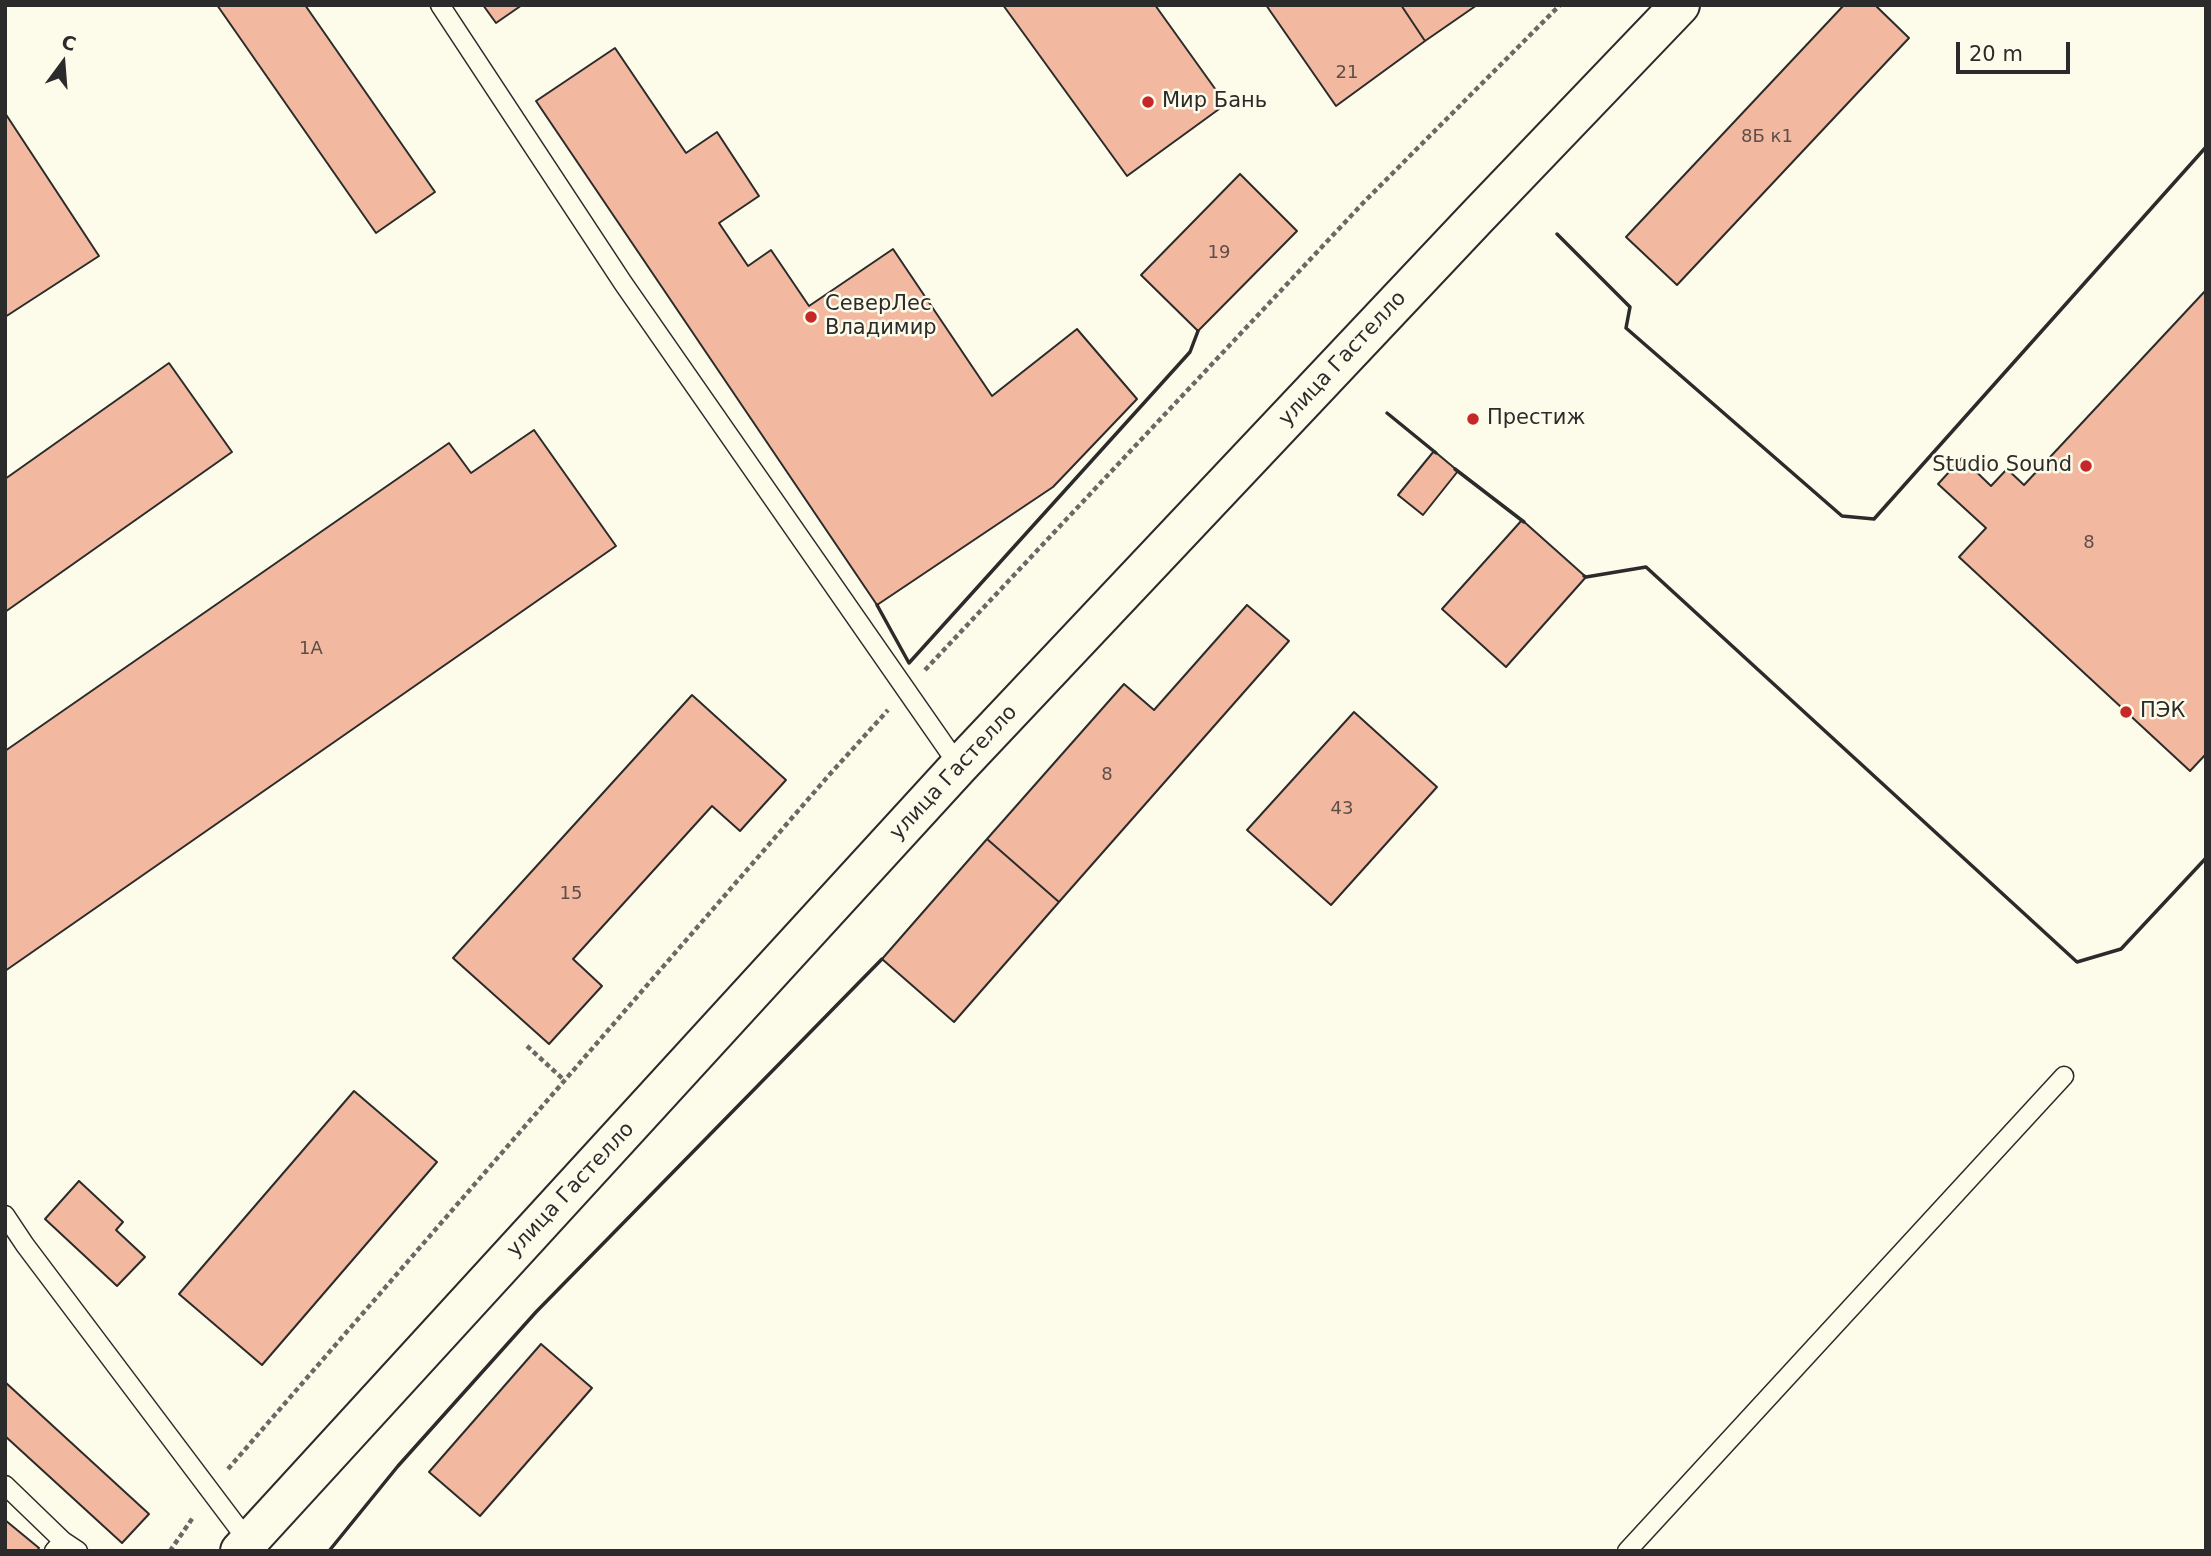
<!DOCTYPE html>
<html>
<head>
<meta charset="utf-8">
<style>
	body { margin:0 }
	#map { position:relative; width:2211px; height:1556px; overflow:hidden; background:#fdfbea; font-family:"DejaVu Sans",sans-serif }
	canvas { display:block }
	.frame { position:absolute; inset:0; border:7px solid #2b2b2b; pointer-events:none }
	.north { position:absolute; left:28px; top:28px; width:70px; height:70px; -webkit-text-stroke:5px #fdfbea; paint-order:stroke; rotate:16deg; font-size:19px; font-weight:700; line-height:28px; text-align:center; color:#2b2b2b }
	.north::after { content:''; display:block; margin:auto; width:24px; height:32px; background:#2b2b2b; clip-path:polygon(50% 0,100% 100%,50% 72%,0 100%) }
	.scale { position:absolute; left:1956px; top:42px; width:114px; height:32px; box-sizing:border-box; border:4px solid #2b2b2b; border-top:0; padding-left:9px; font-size:21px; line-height:24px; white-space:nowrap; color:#2b2b2b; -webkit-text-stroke:5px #fdfbea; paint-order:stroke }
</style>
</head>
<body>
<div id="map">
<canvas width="2211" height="1556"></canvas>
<div class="frame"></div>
<div class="north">С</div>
<div class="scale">20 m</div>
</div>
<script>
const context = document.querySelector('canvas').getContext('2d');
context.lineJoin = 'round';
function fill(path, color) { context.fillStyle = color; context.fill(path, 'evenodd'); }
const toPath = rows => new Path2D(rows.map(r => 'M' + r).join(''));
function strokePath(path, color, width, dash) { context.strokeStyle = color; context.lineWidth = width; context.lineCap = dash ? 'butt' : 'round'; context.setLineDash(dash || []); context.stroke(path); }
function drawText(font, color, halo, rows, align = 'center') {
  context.font = font + ' "DejaVu Sans",sans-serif'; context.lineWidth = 5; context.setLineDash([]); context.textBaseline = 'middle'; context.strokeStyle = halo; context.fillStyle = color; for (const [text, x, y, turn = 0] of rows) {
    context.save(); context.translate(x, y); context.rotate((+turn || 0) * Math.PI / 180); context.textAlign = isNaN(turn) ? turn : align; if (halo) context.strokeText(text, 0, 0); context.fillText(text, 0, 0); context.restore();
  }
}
const building = toPath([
	[217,5,305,5,435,192,376,233,217,5],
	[483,5,522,5,496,23,483,5],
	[1003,5,1155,5,1226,104,1127,176,1003,5],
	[1266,5,1401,5,1425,41,1336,106,1266,5],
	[1401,5,1477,5,1425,41,1401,5],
	[1844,5,1875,5,1909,38,1677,285,1626,237,1844,5],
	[615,48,686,153,717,132,759,196,719,223,748,266,771,250,809,306,893,249,992,396,1077,329,1137,399,1053,487,877,605,536,101,615,48],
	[5,113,99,256,5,317,5,113],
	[1240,174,1297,231,1198,331,1141,275,1240,174],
	[2206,290,2206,754,2190,771,1959,557,1986,528,1938,484,1962,458,1991,486,2007,469,2024,485,2206,290],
	[169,363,232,452,5,612,5,479,169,363],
	[534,430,616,546,5,971,5,751,449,443,471,473,534,430],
	[1434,451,1458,471,1423,515,1398,495,1434,451],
	[1522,520,1586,577,1506,667,1442,609,1522,520],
	[1247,605,1289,641,1059,902,987,839,1124,684,1154,710,1247,605],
	[692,695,786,780,740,831,712,806,573,959,602,986,549,1044,453,958,692,695],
	[1354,712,1437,787,1331,905,1247,830,1354,712],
	[987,839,1059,902,954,1022,882,959,987,839],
	[354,1091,437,1162,262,1365,179,1294,354,1091],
	[79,1181,123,1222,116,1230,145,1257,117,1286,45,1219,79,1181],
	[541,1344,592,1388,480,1516,429,1472,541,1344],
	[5,1382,149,1514,122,1543,5,1436,5,1382],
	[5,1520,39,1548,37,1551,5,1551,5,1520]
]);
fill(building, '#f2b8a0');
strokePath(building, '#2b2b2b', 2);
const service = toPath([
	[440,5,623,283,959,766],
	[5,1215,25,1245,248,1541],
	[5,1485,63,1541],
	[54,1551,63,1541,78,1551],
	[1627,1551,2064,1076]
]);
const secondary = toPath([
	[240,1551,959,766,1477,217,1680,5]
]);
strokePath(service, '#2b2b2b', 21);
strokePath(secondary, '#2b2b2b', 42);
strokePath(toPath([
	[925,670,1364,202,1560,5],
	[527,1046,564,1080],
	[228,1469,830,774,888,710],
	[170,1551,194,1516]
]), '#6a6964', 4.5, [5, 3.5]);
strokePath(service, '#fdfbea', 18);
strokePath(secondary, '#fdfbea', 38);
strokePath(toPath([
	[1557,234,1630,307,1626,328,1842,516,1874,519,2206,147],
	[1387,413,1436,453],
	[1455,469,1524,522],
	[1584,576,1586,577,1646,567,2077,962,2121,949,2206,858],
	[877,605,909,663,1190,352,1198,331],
	[329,1551,398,1466,536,1312,882,959]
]), '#2b2b2b', 3.5);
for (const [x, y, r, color] of [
	[1148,102,7,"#c62828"],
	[811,317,7,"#c62828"],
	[1473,419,7,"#c62828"],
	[2086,466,7,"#c62828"],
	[2126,712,7,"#c62828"]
]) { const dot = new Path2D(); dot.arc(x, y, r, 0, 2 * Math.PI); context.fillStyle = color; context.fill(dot); strokePath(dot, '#fdfbea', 2.5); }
drawText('18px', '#5d4e48', null, [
	["21",1347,73],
	["8Б к1",1767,137],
	["19",1219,253],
	["8",2089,543],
	["1А",311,649],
	["8",1107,775],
	["43",1342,809],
	["15",571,894]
]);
drawText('21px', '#2b2b2b', '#fdfbea', [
	["Мир Бань",1162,102],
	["СеверЛес",825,305],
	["Владимир",825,329],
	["Престиж",1487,419],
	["Studio Sound",2072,466,"right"],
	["ПЭК",2140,712]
], 'left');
drawText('21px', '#2b2b2b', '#fdfbea', [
	["улица Гастелло",1343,359,-47],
	["улица Гастелло",954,773,-47],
	["улица Гастелло",571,1190,-47]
]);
</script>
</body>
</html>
